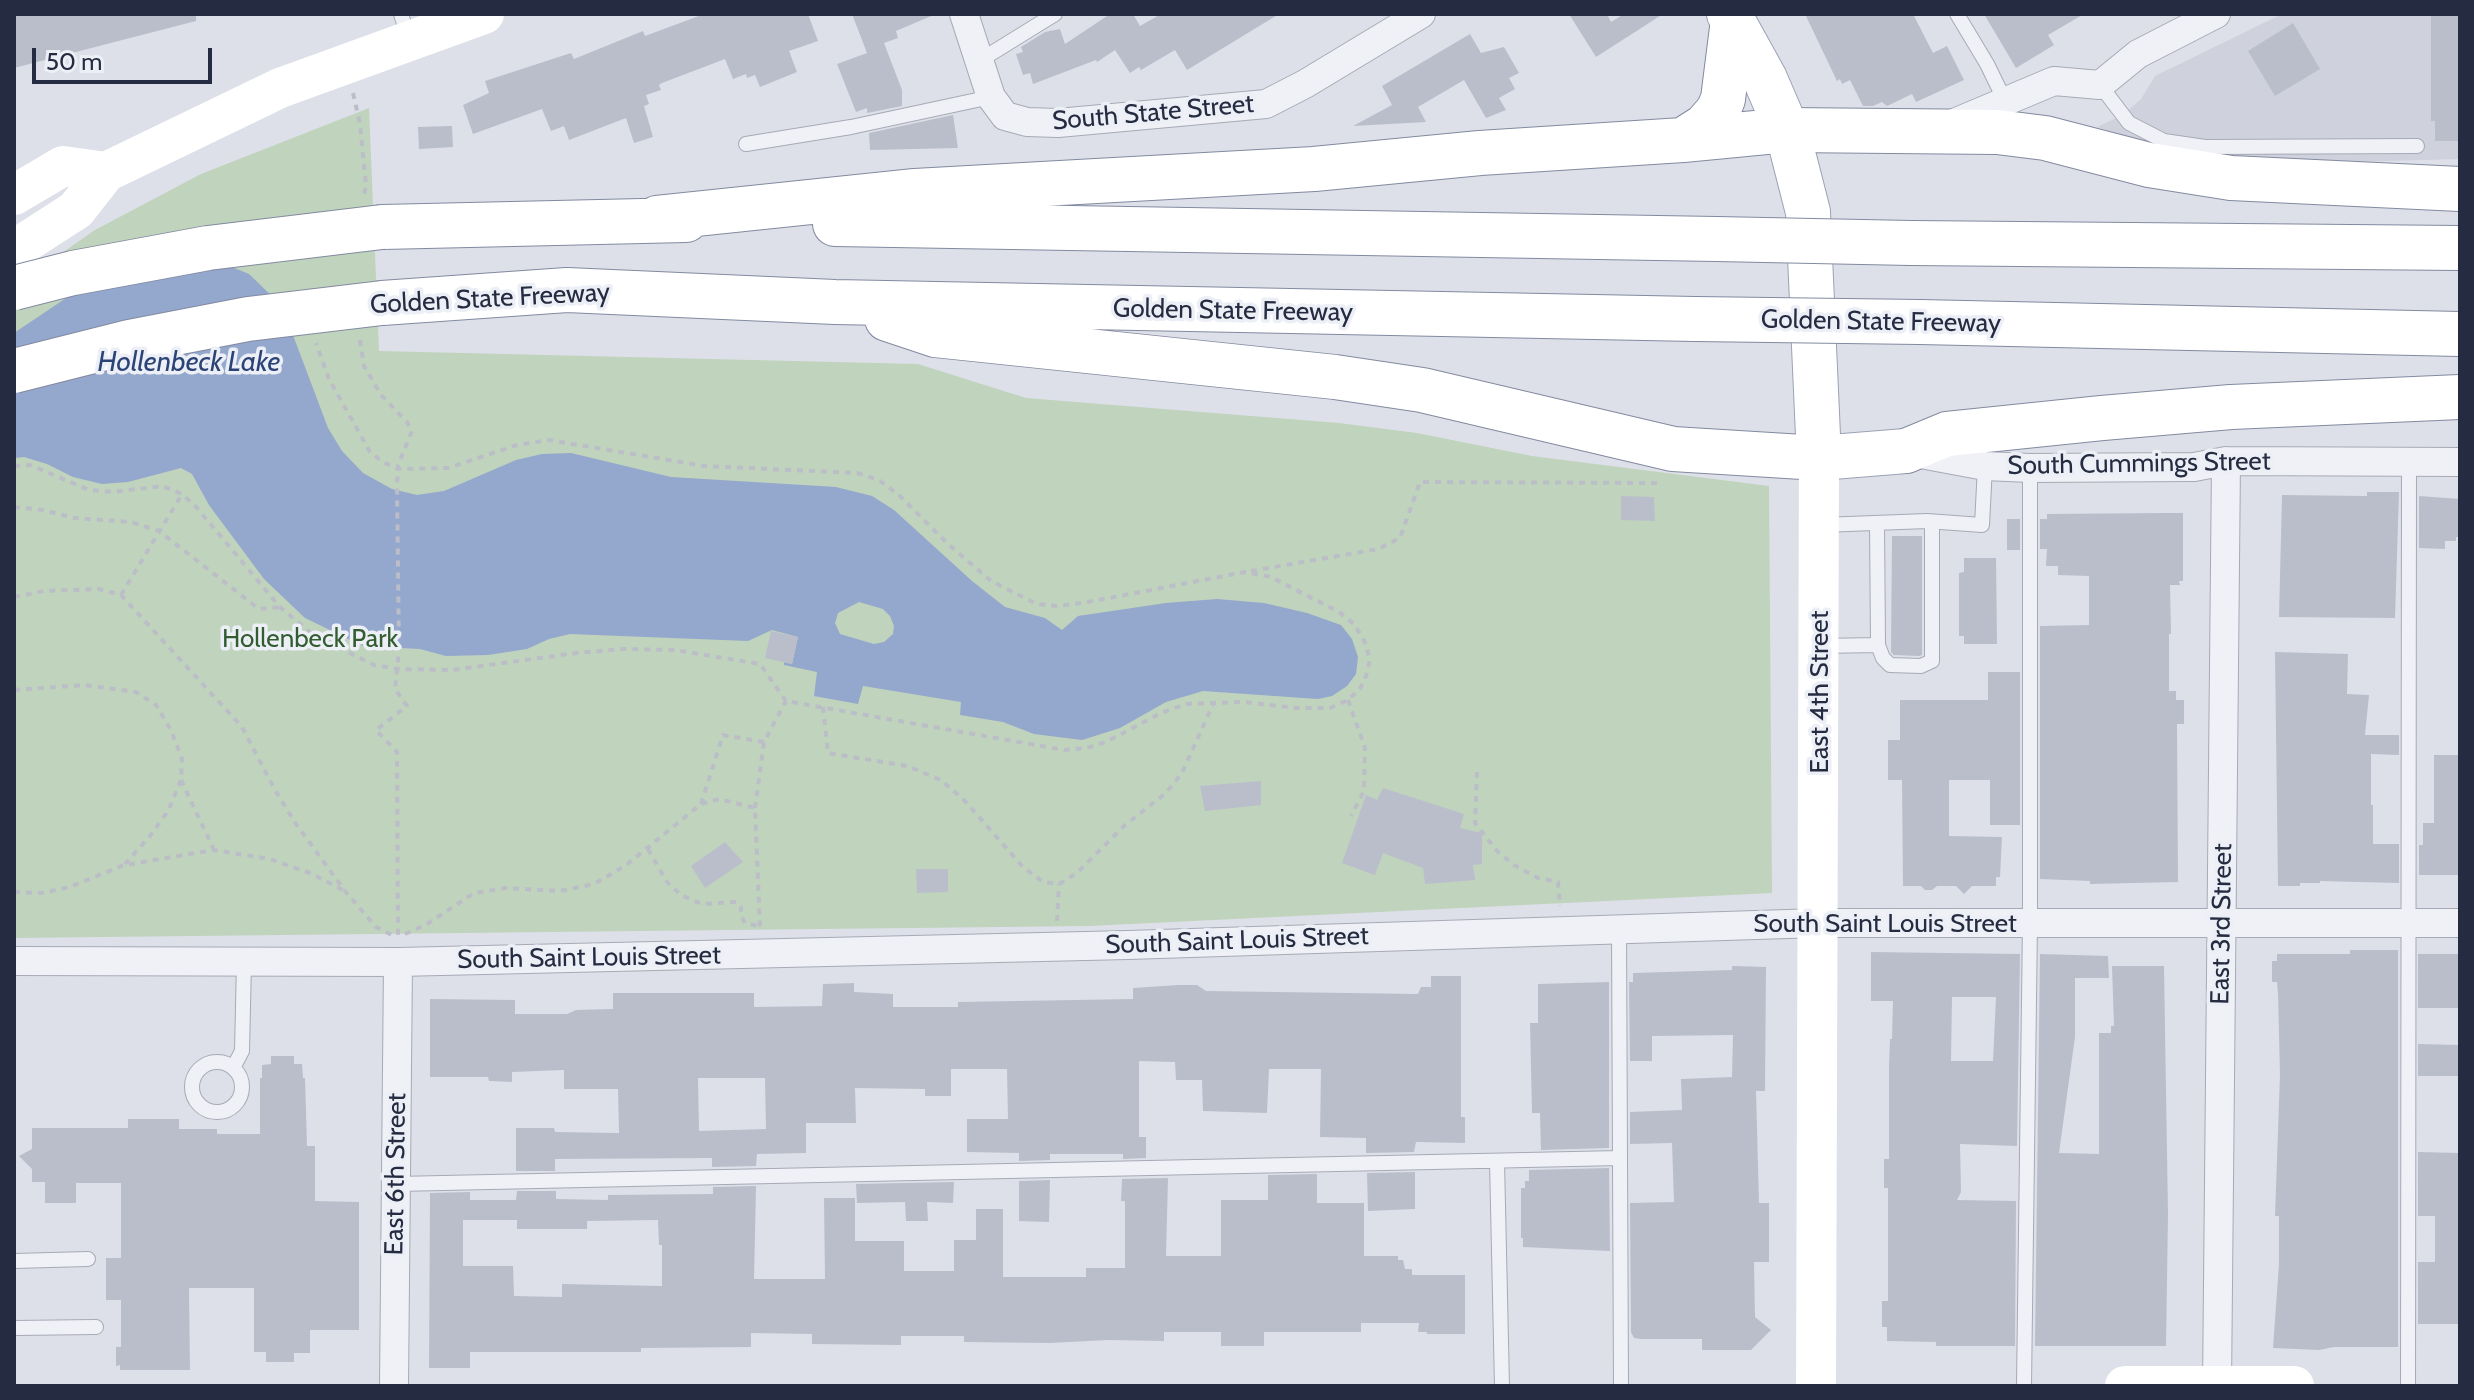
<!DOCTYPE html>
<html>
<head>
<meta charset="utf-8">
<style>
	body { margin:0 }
	#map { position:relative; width:2474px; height:1400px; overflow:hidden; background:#dde0e8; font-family:Cabin,sans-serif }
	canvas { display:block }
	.frame { position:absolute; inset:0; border:16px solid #252b40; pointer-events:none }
	.scale { position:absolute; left:32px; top:48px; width:180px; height:36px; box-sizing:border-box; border:4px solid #252b40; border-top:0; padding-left:10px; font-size:24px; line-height:28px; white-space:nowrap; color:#252b40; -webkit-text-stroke:6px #eceff6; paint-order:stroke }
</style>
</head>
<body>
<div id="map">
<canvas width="2474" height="1400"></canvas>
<div class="frame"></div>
<div class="scale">50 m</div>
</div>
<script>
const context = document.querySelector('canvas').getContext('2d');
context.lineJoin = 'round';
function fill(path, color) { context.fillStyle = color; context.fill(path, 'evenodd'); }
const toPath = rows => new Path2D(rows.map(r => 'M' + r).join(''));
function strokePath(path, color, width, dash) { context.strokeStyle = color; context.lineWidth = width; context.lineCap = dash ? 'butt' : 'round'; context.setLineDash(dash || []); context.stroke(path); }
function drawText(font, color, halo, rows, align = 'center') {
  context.font = font + ' Cabin,sans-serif'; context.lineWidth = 7; context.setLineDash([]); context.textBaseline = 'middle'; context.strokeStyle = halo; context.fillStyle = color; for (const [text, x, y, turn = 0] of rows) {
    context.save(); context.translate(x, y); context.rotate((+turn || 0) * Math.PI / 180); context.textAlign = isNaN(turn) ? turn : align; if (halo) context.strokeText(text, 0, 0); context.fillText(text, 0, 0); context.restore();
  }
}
fill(toPath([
	[2282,14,2460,14,2460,159,2350,162,2189,159,2097,127,2123,115,2141,99,2155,76]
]), '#cfd2dd');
fill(toPath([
	[369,108,379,351,918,364,1026,398,1339,423,1417,433,1532,456,1769,486,1772,893,1089,926,14,938,14,286,95,230,201,174]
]), '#c0d3bd');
fill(toPath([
	[205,256,249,274,282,306,328,428,342,451,363,473,392,489,417,495,444,491,516,460,542,454,571,453,671,477,836,487,872,496,894,510,972,581,1005,607,1045,618,1062,630,1078,616,1166,603,1217,599,1264,603,1307,613,1341,625,1352,639,1358,657,1356,674,1347,686,1332,696,1318,699,1203,691,1166,702,1120,728,1082,740,1034,734,1003,722,960,715,961,702,863,686,858,704,814,696,817,672,784,665,784,662,792,664,798,637,772,630,748,641,570,634,549,639,527,649,488,655,446,656,420,649,363,646,305,618,264,579,209,505,192,474,181,468,128,482,102,484,73,477,47,464,24,457,14,458,14,333,105,272],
	[859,602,883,609,890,616,894,626,893,634,884,642,874,644,840,634,835,623,838,613]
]), '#94a7cc');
fill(toPath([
	[14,14,196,14,196,21,14,68],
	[704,14,808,14,818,41,789,51,797,72,760,87,755,75,747,78,746,74,733,79,725,59,662,83,659,85,661,90,646,95,649,104,644,106,653,137,634,143,626,118,569,140,564,126,551,131,542,109,473,134,463,105,489,93,485,81,571,53,574,59,643,31,645,36],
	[852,14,936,14,896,31,898,38,884,43,902,90,902,106,867,113,867,108,856,112,837,64,867,53],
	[1110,14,1133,14,1140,26,1161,14,1279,14,1187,70,1175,50,1141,70,1139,67,1130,73,1115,50,1097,62,1096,60,1033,84,1030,73,1023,75,1016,54,1023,52,1021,47,1045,32,1060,29,1065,44],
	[1569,14,1607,14,1611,22,1624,14,1663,14,1596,57],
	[1805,14,1913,14,1933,53,1947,46,1964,80,1916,102,1912,94,1887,106,1882,102,1873,106,1863,106,1850,80,1842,84,1840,79,1837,81],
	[1984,14,2084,14,2048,35,2054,45,2016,68],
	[2431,14,2460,14,2460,141,2435,141,2435,121,2431,121],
	[2293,23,2320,69,2275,96,2248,51],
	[1470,34,1481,53,1504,47,1519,73,1509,78,1515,89,1499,98,1506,110,1486,118,1464,80,1418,107,1426,122,1353,126,1392,105,1382,86],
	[953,115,958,148,870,150,869,133],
	[452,126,453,147,419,149,418,127],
	[2367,492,2399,492,2395,618,2279,617,2282,495,2367,496],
	[1621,496,1654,497,1655,521,1621,520],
	[2419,496,2460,499,2460,537,2456,537,2456,541,2445,541,2445,549,2419,548],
	[2162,513,2183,513,2183,581,2179,581,2180,585,2170,585,2171,634,2169,634,2169,691,2176,691,2176,700,2184,700,2184,724,2177,724,2178,882,2090,884,2090,881,2040,879,2040,626,2089,625,2089,576,2058,575,2058,566,2046,566,2047,549,2040,549,2040,519,2047,519,2047,514],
	[2007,519,2020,519,2020,550,2007,550],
	[1892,536,1922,536,1922,655,1919,656,1894,655,1891,652],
	[1964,558,1996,558,1997,644,1964,644,1964,636,1959,636,1959,573,1964,572],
	[771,631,798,637,792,664,765,658],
	[2275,652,2348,654,2347,694,2369,695,2365,735,2399,735,2399,755,2371,754,2371,805,2373,805,2373,844,2399,844,2399,883,2320,881,2320,883,2300,883,2300,886,2278,886],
	[1988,672,2020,672,2020,825,1990,825,1990,780,1949,780,1949,836,2002,837,2000,877,1996,877,1996,886,1972,886,1964,894,1956,886,1937,886,1932,890,1925,890,1921,886,1903,886,1902,780,1888,780,1888,740,1900,740,1900,700,1988,700],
	[2434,755,2460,755,2460,875,2419,875,2419,845,2423,845,2423,823,2434,823],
	[1261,781,1261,805,1205,811,1200,786],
	[1383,788,1464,814,1460,828,1482,833,1482,864,1473,865,1475,880,1425,884,1423,868,1383,853,1375,875,1342,863,1366,795,1377,800],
	[725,842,743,862,705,888,691,866],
	[916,869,948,869,948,892,917,893],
	[2350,950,2398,950,2398,1347,2334,1347,2319,1350,2273,1348,2279,1264,2279,1216,2275,1216,2280,1075,2278,993,2277,982,2272,982,2272,961,2277,961,2277,954,2350,954],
	[1871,952,2020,954,2017,1146,1960,1144,1961,1192,1957,1200,2016,1201,2015,1346,1936,1346,1936,1342,1887,1341,1887,1327,1882,1327,1882,1301,1888,1301,1888,1188,1884,1188,1884,1159,1889,1159,1889,1066,1890,1039,1892,1039,1893,1001,1871,1001],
	[1952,997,1996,997,1993,1061,1951,1061],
	[2040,954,2108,956,2109,978,2075,978,2075,1037,2059,1153,2099,1154,2099,1033,2111,1033,2111,1026,2114,1026,2112,966,2164,966,2168,1214,2166,1346,2035,1346],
	[2418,954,2460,954,2460,1008,2418,1008],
	[1732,966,1766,967,1765,1091,1756,1091,1759,1203,1769,1203,1769,1262,1754,1262,1755,1317,1771,1330,1751,1350,1702,1350,1702,1339,1640,1339,1634,1338,1631,1332,1630,1203,1674,1202,1672,1143,1630,1144,1630,1112,1682,1110,1681,1079,1732,1077,1733,1035,1652,1036,1652,1061,1630,1061,1629,982,1633,982,1633,973,1732,970],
	[1431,976,1461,976,1461,1117,1465,1117,1465,1143,1416,1142,1414,1152,1366,1153,1366,1138,1320,1137,1321,1069,1269,1069,1267,1113,1203,1111,1202,1080,1176,1080,1175,1062,1139,1061,1139,1137,1146,1137,1146,1158,1123,1159,1123,1154,1050,1154,1050,1160,1019,1161,1019,1153,967,1152,967,1119,1008,1119,1007,1069,951,1069,951,1096,925,1096,925,1089,855,1088,856,1123,806,1123,806,1153,757,1154,756,1166,712,1167,712,1158,555,1159,555,1171,516,1171,516,1128,554,1128,555,1132,619,1133,618,1089,564,1089,564,1070,512,1072,512,1082,489,1081,488,1077,430,1077,430,999,515,1000,515,1014,567,1014,576,1010,613,1009,613,993,754,993,754,1007,822,1006,823,984,854,983,854,992,893,994,893,1007,958,1007,958,1002,1133,999,1133,988,1178,985,1197,985,1206,991,1418,994,1421,987,1431,987],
	[698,1078,765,1078,766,1129,699,1131],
	[1609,982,1609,1148,1541,1150,1540,1113,1532,1113,1530,1023,1538,1023,1538,984],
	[2418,1044,2460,1045,2460,1076,2418,1076],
	[271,1056,294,1056,294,1064,302,1064,303,1078,305,1078,307,1146,315,1146,315,1201,359,1202,359,1330,310,1330,310,1353,294,1353,294,1362,266,1362,266,1352,254,1352,254,1288,189,1288,190,1370,120,1370,120,1365,116,1366,116,1347,121,1347,121,1300,106,1300,106,1258,121,1258,121,1183,76,1183,76,1203,45,1203,45,1182,32,1182,32,1169,19,1156,32,1149,32,1128,128,1128,128,1119,179,1119,179,1129,217,1129,217,1134,260,1134,260,1078,262,1078,262,1065,271,1064],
	[2418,1152,2460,1153,2460,1324,2418,1324,2418,1262,2435,1262,2435,1216,2418,1216],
	[1609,1168,1610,1251,1523,1247,1523,1238,1521,1238,1521,1188,1525,1188,1525,1181,1529,1181,1529,1170],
	[1415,1172,1415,1209,1368,1211,1367,1173],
	[1317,1174,1317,1203,1364,1203,1364,1256,1398,1256,1398,1260,1403,1260,1405,1269,1412,1269,1412,1275,1465,1275,1465,1334,1427,1334,1427,1332,1418,1332,1419,1323,1361,1323,1361,1332,1264,1332,1264,1346,1221,1346,1221,1332,1164,1332,1164,1341,1108,1340,1050,1343,964,1342,964,1336,901,1336,901,1345,812,1344,812,1334,751,1333,751,1347,641,1348,641,1352,470,1352,470,1368,429,1368,430,1193,470,1192,470,1200,516,1200,517,1191,556,1191,556,1199,608,1200,608,1195,713,1194,713,1187,756,1186,754,1279,825,1279,824,1198,855,1198,855,1241,904,1241,904,1271,954,1271,954,1240,976,1240,976,1209,1003,1209,1003,1277,1086,1277,1086,1268,1125,1268,1125,1201,1121,1201,1122,1179,1168,1178,1166,1256,1221,1256,1221,1200,1268,1200,1268,1175],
	[463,1220,517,1220,517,1229,587,1229,587,1221,658,1220,659,1245,662,1245,662,1286,562,1284,562,1297,514,1296,513,1266,463,1266],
	[1050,1180,1049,1222,1019,1221,1019,1181],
	[954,1182,953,1203,927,1202,928,1221,906,1221,905,1202,857,1203,856,1184]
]), '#babecb');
const lane = toPath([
	[401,14,408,37],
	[1957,14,1987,64,2006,103],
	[979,61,1055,14],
	[2100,85,2129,123,2164,141,2205,147,2417,146],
	[746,144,851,127,991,97],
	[1822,525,1927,521,1982,525,1985,466],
	[1878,645,1883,658,1890,665,1921,666,1932,661,1932,522],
	[1820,646,1878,645,1877,523],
	[1619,929,1621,1386],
	'192 1087a25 25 0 1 1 50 0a25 25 0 1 1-50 0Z',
	[233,1068,242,1051,244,962],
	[1497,1161,1502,1386],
	[396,1184,1620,1158],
	[14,1261,88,1259],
	[14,1328,96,1327],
	[2024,1386,2030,923,2030,468],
	[2408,1386,2409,462]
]);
const street = toPath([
	[964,14,991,97,1005,116,1027,122,1058,123,1266,104,1305,84,1421,14],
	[1954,123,2054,81,2100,85,2138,54,2216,14],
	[1910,452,1985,466,2030,468,2194,467,2226,461,2460,462],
	[14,961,398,962,1128,945,1819,923,2460,923],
	[394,1386,398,962],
	[2217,1386,2226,461]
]);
const primary = toPath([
	[1729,14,1765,79,1787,130,1808,212,1819,458,1906,451]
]);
const highway = toPath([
	[1683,140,1705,126,1718,111,1723,99,1733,20],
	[657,218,915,191,1314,169,1480,153,1683,140,1787,130,1997,132,2045,138,2149,165,2231,178,2460,189],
	[835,224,1716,239],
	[382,227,686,220],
	[1911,243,2460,248],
	[382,303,567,290,835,302,1695,319],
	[887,319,935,335,1335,377,1422,390,1673,449,1819,458],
	[1920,322,2460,334],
	[1906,451,1947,434,2102,418,2231,407,2460,397]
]);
strokePath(lane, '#a6aab6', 16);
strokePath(street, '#a6aab6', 30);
strokePath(primary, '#9ba2b5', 46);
strokePath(highway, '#838aa0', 46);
strokePath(toPath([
	[353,93,360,124,366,185,364,195],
	[360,340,364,366,381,395,407,422,412,431,398,465,397,485,399,650,395,689,407,706,376,730,397,752,398,936],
	[14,466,30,465,89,490,113,492,162,486,182,494,197,508,280,607,312,634,374,665,398,669,452,670,576,653,623,649,675,650,760,664,786,701,1064,750,1086,748,1106,742,1161,713,1186,704,1243,702,1296,708,1330,708,1348,700,1360,689,1366,676,1370,660,1365,642,1354,624,1339,612,1271,577,1245,572,1088,602,1057,606,1037,604,991,581,948,544,900,496,879,480,857,473,704,466,549,440,517,445,448,468,398,469,383,462,370,452,329,379,316,343],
	[14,507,43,510,74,518,131,522,159,531,259,609,280,607],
	[1251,571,1378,549,1400,538,1420,482,1662,483],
	[121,595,182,494],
	[14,597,44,591,99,589,121,595,242,727,275,790,296,824,345,891,376,927,394,936],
	[14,690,84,685,136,692,156,705,171,730,182,759,181,780,168,811,150,836,125,864],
	[1348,700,1365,748,1364,791,1351,816],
	[823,707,828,753,907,766,941,780,964,800,1022,866,1043,882,1059,884,1077,873,1125,825,1166,793,1182,773,1214,702],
	[1477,772,1475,823,1498,852,1514,865,1538,878,1558,882,1560,906],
	[181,780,214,850],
	[701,804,723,735,764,742],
	[755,808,764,742,786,701],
	[648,849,667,882,681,895,702,904,736,902,741,907,741,916,745,923,759,926],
	[14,892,42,893,70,887,124,865,214,850,270,859,310,873,343,890],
	[1057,921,1059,884],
	[405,934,427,924,474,893,506,888,560,891,594,884,625,866,701,804,719,799,755,808,760,928]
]), '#bbbec7', 4, [6, 6]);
strokePath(lane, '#f0f1f6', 14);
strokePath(street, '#f0f1f6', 28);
strokePath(toPath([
	[14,195,63,166,106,172],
	[14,250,76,210,106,172,280,88,484,14],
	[1816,1386,1819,458],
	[2125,1386,2294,1386]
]), '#fff', 40);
strokePath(primary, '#fff', 44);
strokePath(highway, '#fff', 44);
const highwayBridge = toPath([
	[1716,239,1911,243],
	[14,288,73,273,208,248,382,227],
	[1695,319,1920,322],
	[14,371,129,342,248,319,382,303]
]);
strokePath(highwayBridge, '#838aa0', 46, []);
strokePath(highwayBridge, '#fff', 44);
drawText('26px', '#252b40', '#eceff6', [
	["South State Street",1153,113,-5],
	["Golden State Freeway",490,299,-3],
	["Golden State Freeway",1233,311,1],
	["Golden State Freeway",1881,322,1],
	["South Cummings Street",2139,464,-1],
	["East 4th Street",1820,692,-90],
	["South Saint Louis Street",1885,924],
	["East 3rd Street",2222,924,-89],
	["South Saint Louis Street",1237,941,-2],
	["South Saint Louis Street",589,958,-1],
	["East 6th Street",396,1174,-89]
]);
drawText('26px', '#335d31', '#eceff6', [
	["Hollenbeck Park",310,639]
]);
drawText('italic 28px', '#2c4377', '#eceff6', [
	["Hollenbeck Lake",189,363]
]);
</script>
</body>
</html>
